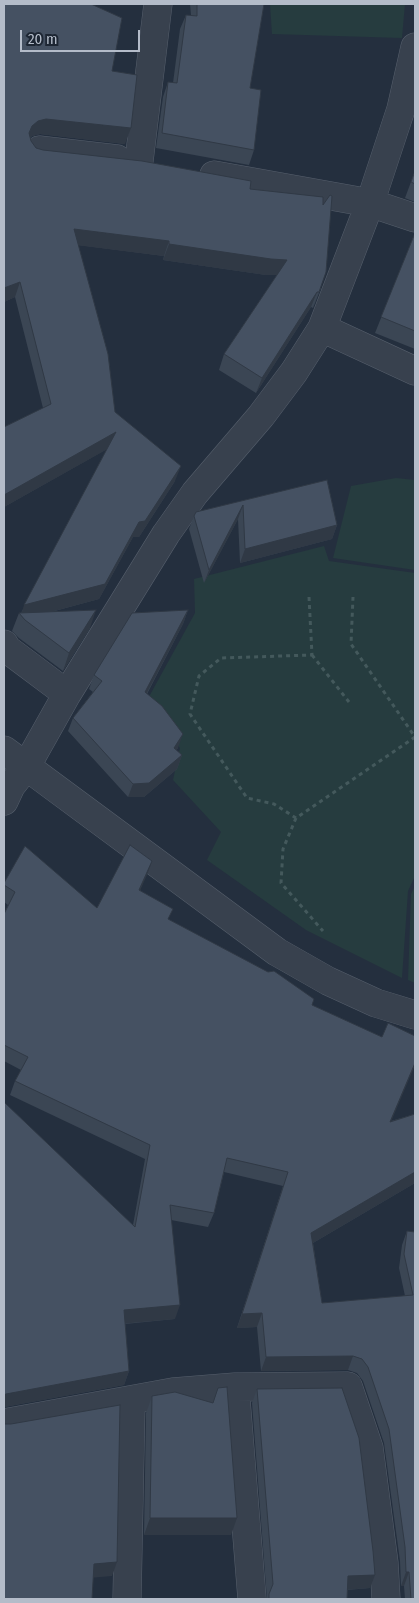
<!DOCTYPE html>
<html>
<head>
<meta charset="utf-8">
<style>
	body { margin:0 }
	#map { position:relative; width:419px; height:1603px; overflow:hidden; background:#242f3e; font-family:"Fira Sans Condensed",sans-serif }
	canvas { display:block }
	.frame { position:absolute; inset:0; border:5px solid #b4bcc9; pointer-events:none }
	.scale { position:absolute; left:20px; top:30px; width:120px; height:22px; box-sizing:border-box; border:2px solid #b4bcc9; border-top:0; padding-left:6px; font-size:15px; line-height:18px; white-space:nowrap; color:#b4bcc9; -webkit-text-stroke:4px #1d2633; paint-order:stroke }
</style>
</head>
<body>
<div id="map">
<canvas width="419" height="1603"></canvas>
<div class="frame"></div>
<div class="scale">20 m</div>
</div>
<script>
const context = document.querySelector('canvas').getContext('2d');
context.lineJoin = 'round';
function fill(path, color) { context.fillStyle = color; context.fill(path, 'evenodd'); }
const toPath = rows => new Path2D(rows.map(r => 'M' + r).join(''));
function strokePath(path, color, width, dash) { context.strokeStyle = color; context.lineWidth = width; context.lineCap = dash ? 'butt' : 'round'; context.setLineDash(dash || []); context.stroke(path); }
fill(toPath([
	[270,4,405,4,402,38,272,34],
	[396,478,415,480,415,570,333,558,351,486],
	[324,546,329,561,415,573,415,876,408,891,402,978,306,930,207,860,221,832,173,780,180,748,145,704,195,613,194,579],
	[415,886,415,983,408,980,411,894]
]), '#263c3f');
const minor = toPath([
	[39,150,117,159],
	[139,161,158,4],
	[214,175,370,203,415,218],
	[322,328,415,371],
	[4,644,7,649,67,694],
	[4,750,277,952,328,981,376,1003,415,1015],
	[4,801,11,786,26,767,67,694,166,534,195,493,261,416,294,372,322,328,370,203,401,109,415,47],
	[235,1387,252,1599],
	[4,1423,173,1392,235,1387,348,1386,369,1448,384,1563,386,1599],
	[127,1599,131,1400]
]);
strokePath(minor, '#565f6c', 29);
strokePath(toPath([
	[309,597,312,655,221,658,199,676,190,714,247,798,274,804,296,818,415,737,351,644,353,597],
	[312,655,349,702],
	[296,818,283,849,281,883,323,931]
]), '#44595c', 3, [4, 4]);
strokePath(minor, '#38414e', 28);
fill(toPath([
	[4,4,112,71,125,144,40,134,32,136,30,138,31,141,36,148,43,150,250,189,321,288,313,308,311,307,256,393,219,370,224,354,277,275,266,275,163,260,164,256,78,245,115,412,175,481,139,537,133,537,99,599,51,612,90,628,63,671,19,638,12,631,19,613,21,613,107,449,4,507,43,408,15,297,4,302],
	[190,4,264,4,250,88,254,150,249,165,156,148,163,97,168,82,173,83,180,29,186,15,191,15],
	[415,171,415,202,405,198],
	[415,233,415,349,375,333],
	[327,480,337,525,332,539,240,563,238,519,204,583,189,529,194,516],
	[188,610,183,624,147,694,178,748,176,750,182,755,177,769,144,797,128,797,68,731,73,718,93,692,89,689,94,675],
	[152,861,140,890,169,920,312,1005,391,1121,415,1114,415,1183,313,1243,322,1303,405,1296,399,1268,402,1245,407,1231,415,1232,415,1599,405,1599,404,1586,401,1586,400,1561,384,1443,363,1381,357,1373,348,1370,261,1371,257,1327,237,1328,283,1186,224,1172,214,1213,208,1227,171,1220,175,1319,125,1324,129,1371,124,1385,4,1407,133,1225,145,1159,10,1095,15,1081,21,1070,4,1061,4,914,8,905,4,902,4,883,97,908],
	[218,1388,231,1535,144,1535,146,1413,152,1396,213,1403],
	[257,1389,370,1588,347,1590,347,1599,267,1599,252,1403]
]), '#3b4654');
fill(toPath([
	[46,119,131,128,125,144,40,134,32,136,26,141,32,126,38,121],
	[74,229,169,241,164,256,68,244],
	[169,244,287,260,281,275,266,275,163,260],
	[20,282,15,297,4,302,4,288],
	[317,292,311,307,256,393,262,378],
	[116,432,111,447,4,507,4,495],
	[181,466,175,481,139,537,133,537,99,599,24,619,21,615,24,605,139,522],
	[243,505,238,519,204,583,209,570],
	[337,525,332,539,240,563,245,549],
	[96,610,90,628,63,671,69,653],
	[188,610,183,624,140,706,145,692],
	[183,734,178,748,169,761,174,748],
	[182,755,177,769,144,797,128,797,133,784],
	[152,861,147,875,134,904,139,890],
	[415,1063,415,1065,385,1136,390,1122],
	[415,1172,415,1183,306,1247,311,1233],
	[180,1305,175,1319,119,1324,124,1310],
	[262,1313,257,1327,237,1328,242,1314],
	[353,1356,348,1370,261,1371,266,1357],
	[129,1371,124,1385,4,1407,4,1395,6,1394],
	[150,1518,237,1518,231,1535,144,1535],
	[117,1562,112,1576,89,1578,94,1564],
	[406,1572,409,1572,404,1586,401,1586],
	[375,1575,370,1588,343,1590,348,1576]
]), '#303945');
const building = toPath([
	[4,4,91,4,122,18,112,71,137,75,131,128,46,119,38,121,32,126,29,133,31,141,36,148,43,150,142,161,251,181,250,189,323,197,323,205,330,195,332,196,326,272,319,292,317,292,262,378,224,354,287,260,271,259,169,244,169,241,74,229,108,354,115,412,181,466,145,521,139,522,105,584,24,605,116,432,4,495,4,427,51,404,20,282,4,288,4,4],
	[197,4,264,4,250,88,261,90,254,150,162,133,168,82,177,83,186,15,197,16,197,4],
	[415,171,415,184,411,182,415,171],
	[415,233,415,331,381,317,415,233],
	[327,480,337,525,245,549,243,505,209,570,194,516,196,512,327,480],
	[96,610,69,653,25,620,19,613,96,610],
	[188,610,145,692,162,706,183,734,174,748,182,755,149,783,133,784,73,718,102,681,94,675,132,613,188,610],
	[130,845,152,861,139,890,173,909,168,919,268,972,274,971,314,999,312,1005,382,1037,388,1023,415,1036,415,1063,390,1122,415,1114,415,1172,311,1233,322,1303,413,1295,404,1254,407,1231,415,1232,415,1599,411,1599,409,1572,406,1572,405,1547,389,1429,368,1367,362,1359,353,1356,266,1357,262,1313,242,1314,288,1172,227,1158,214,1213,170,1205,180,1305,124,1310,129,1371,6,1394,4,1395,4,1104,5,1103,135,1227,150,1145,15,1081,28,1057,4,1045,4,914,15,892,4,885,4,883,25,846,97,908,130,845],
	[227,1387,237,1518,150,1518,152,1396,175,1392,213,1403,218,1388,227,1387],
	[342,1388,359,1438,373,1551,375,1575,348,1576,347,1599,269,1599,269,1594,273,1584,257,1389,342,1388],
	[120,1405,117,1562,94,1564,92,1599,4,1599,4,1424,11,1424,120,1405]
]);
fill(building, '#455162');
strokePath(building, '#303945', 1);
</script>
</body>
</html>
